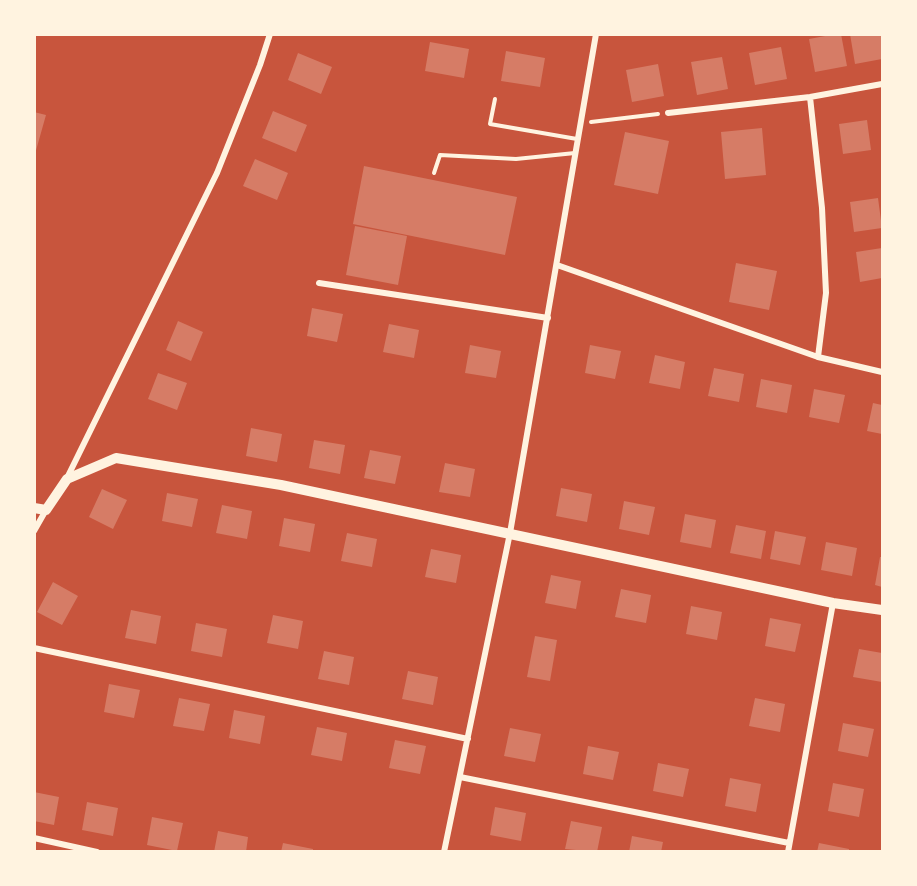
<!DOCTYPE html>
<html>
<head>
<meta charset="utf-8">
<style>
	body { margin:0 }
	#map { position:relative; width:917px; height:886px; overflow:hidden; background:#c8553d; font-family:"IBM Plex Sans",sans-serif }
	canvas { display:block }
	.frame { position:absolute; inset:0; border:36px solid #fff3e0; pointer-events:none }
</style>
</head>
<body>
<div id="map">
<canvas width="917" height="886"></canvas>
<div class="frame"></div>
</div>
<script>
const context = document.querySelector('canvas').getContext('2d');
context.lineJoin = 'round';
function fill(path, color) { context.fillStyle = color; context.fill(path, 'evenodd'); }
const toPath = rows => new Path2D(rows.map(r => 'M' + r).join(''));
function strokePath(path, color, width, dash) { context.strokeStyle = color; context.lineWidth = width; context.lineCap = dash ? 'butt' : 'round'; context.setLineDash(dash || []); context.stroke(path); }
fill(toPath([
	[836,34,841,34,847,66,815,72,809,39],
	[850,34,882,34,882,59,855,64],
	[430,42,469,49,464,78,425,71],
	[781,47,787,79,755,85,749,53],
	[506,51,545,58,540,87,501,81],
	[298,53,332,67,321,94,288,80],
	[722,57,728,89,697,95,691,62],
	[658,64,664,96,632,102,626,70],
	[273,111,307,125,296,152,262,138],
	[34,112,46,115,35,154,34,154],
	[867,120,871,150,843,154,839,124],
	[762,128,766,175,725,179,721,132],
	[625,132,669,141,658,194,614,185],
	[255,159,288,173,277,200,243,186],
	[364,166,517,197,505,255,353,224],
	[878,198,882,228,854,232,850,202],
	[355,226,407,236,398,285,346,275],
	[882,248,882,278,860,282,856,252],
	[736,263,777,271,769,310,729,302],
	[312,308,343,314,337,342,307,336],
	[178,321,203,332,191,361,166,350],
	[389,324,419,330,414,358,383,352],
	[470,345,501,351,496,378,465,373],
	[590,345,621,351,615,379,585,373],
	[655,355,685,362,680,389,649,383],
	[714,368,744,374,739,402,708,396],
	[158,373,187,383,177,410,148,399],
	[761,379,792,385,787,413,756,407],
	[814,389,845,395,839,423,809,417],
	[873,403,882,405,882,434,867,431],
	[251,428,282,434,277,462,246,456],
	[314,440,345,445,340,474,309,468],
	[370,450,401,456,395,484,364,478],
	[445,463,475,469,470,497,439,492],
	[561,488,592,494,587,522,556,516],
	[102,489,127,500,113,529,89,517],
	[167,493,198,499,192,527,162,521],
	[624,501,655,507,649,535,619,529],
	[222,505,252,511,247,539,216,533],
	[685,514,716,520,711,548,680,542],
	[284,518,315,524,310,552,279,546],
	[736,525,766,531,761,559,730,553],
	[775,531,806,537,800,565,770,559],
	[347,533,377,539,372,567,341,561],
	[826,542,857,548,852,576,821,570],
	[431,549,461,555,456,583,425,577],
	[880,557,882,557,882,587,875,585],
	[551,575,581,581,576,609,545,603],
	[53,582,78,596,62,625,37,612],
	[621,589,651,595,646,623,615,617],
	[691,606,722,612,717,640,686,634],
	[131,610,161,616,156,644,125,638],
	[273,615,303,621,298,649,267,643],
	[770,618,801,624,795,652,765,646],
	[196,623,227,629,222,657,191,651],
	[535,636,557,640,550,681,527,677],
	[859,649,882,653,882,682,853,677],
	[324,651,354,657,349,685,318,679],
	[408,671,438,677,433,705,402,699],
	[109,684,140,690,134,718,104,712],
	[179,698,210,704,204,731,173,726],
	[755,698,785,704,780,732,749,726],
	[234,710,265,716,260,744,229,738],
	[843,723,874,729,868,757,838,751],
	[317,727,347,733,342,761,311,755],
	[510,728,541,734,535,762,504,756],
	[395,740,426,746,420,774,389,768],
	[588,746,619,752,613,780,583,774],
	[658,763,689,769,683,797,653,791],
	[730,778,761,784,756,812,725,806],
	[833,783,864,789,859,817,828,811],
	[34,792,59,797,54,825,34,821],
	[87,802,118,808,113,836,82,830],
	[495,807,526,813,521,841,490,835],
	[152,817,183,823,177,851,147,845],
	[571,821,602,827,597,852,565,849],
	[218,831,248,837,246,852,214,852],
	[632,836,663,842,661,852,629,852],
	[283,843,313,849,313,852,281,852],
	[819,843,849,849,849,852,817,852]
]), '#d67c66');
strokePath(toPath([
	[591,122,658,114]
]), '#fff3e0', 4);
strokePath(toPath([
	[495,99,490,124,577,139],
	[434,173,440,155,516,159,575,153]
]), '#fff3e0', 4);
strokePath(toPath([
	[810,97,822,208,826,293,818,357],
	[668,113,810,97,882,84],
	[557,265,818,357,882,372],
	[319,283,548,318],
	[67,478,217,173,260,65,270,34],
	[34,531,46,510],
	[34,648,468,739],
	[460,777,789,843],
	[34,838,97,852],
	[444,852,510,533,596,34],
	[788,852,833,603]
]), '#fff3e0', 6);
strokePath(toPath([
	[34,508,46,510,67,479,116,458,281,485,833,603,882,610]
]), '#fff3e0', 10);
</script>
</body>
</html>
